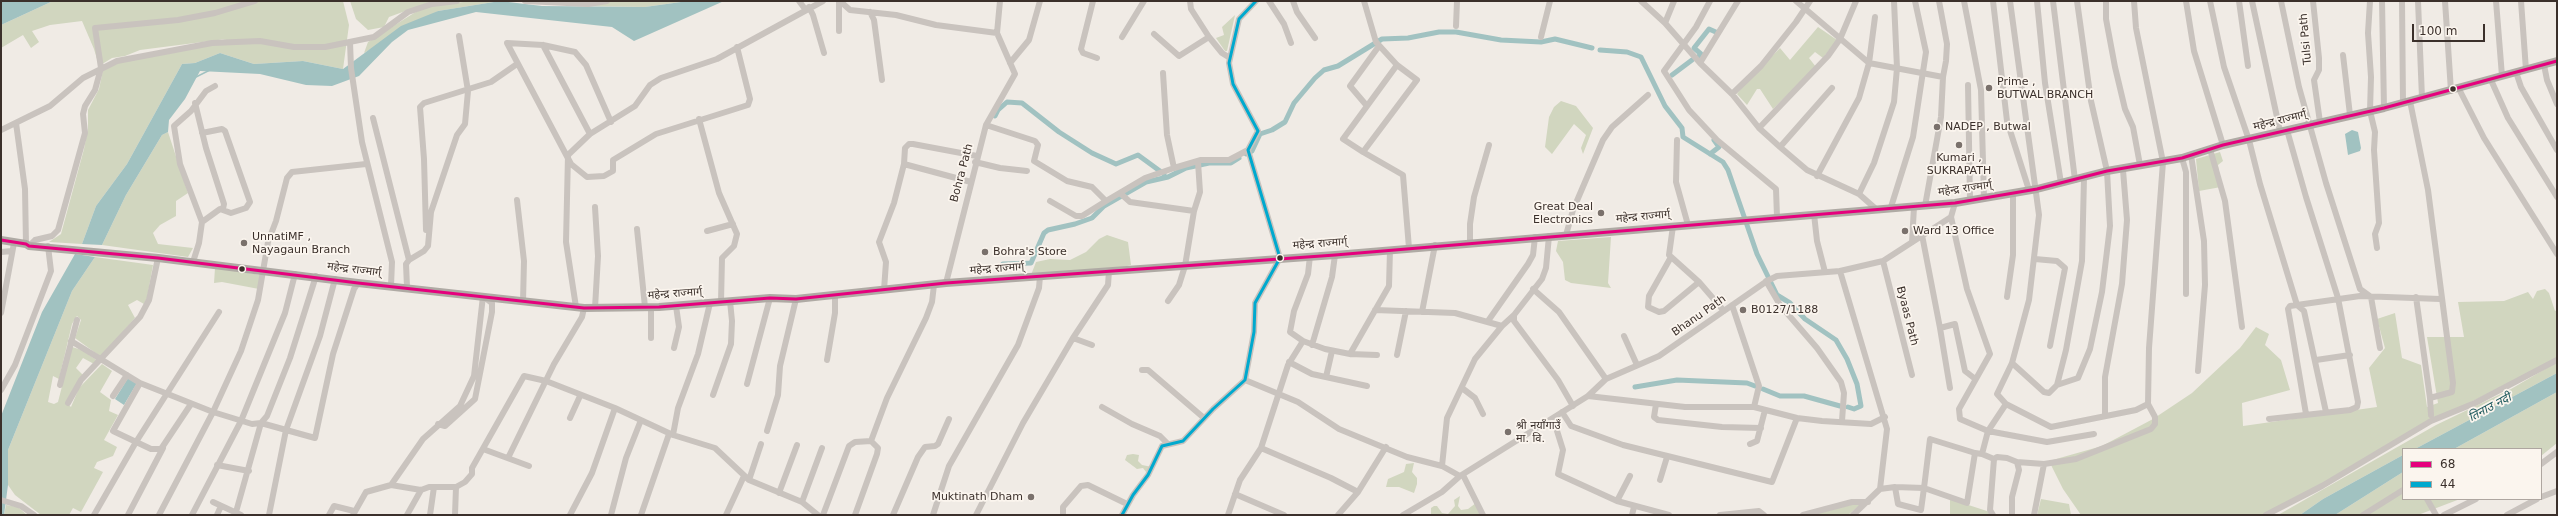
<!DOCTYPE html>
<html>
<head>
<meta charset="utf-8">
<style>
	body { margin:0 }
	#map { position:relative; width:2558px; height:516px; overflow:hidden; background:#f0ebe5; font-family:"DejaVu Sans",sans-serif }
	canvas { display:block }
	.frame { position:absolute; inset:0; border:2px solid #3b302b; pointer-events:none }
	.legend { position:absolute; left:2402px; top:448px; width:140px; height:52px; box-sizing:border-box; background:#fbf5ee; border:1px solid #aea6a0; margin:0; padding:5px 7px; list-style:none; font-size:12px; color:#3b302b }
	.legend li { display:flex; align-items:center; gap:8px; height:20px }
	.legend b { width:20px; border:1px solid #aea6a0 }
	.scale { position:absolute; left:2412px; top:24px; width:73px; height:18px; box-sizing:border-box; border:2px solid #3b302b; border-top:0; padding-left:5px; font-size:12px; line-height:14px; white-space:nowrap; color:#3b302b; -webkit-text-stroke:3px #fbf5ee; paint-order:stroke }
</style>
</head>
<body>
<div id="map">
<canvas width="2558" height="516"></canvas>
<div class="frame"></div>
<ul class="legend">
<li><b style="height:5px;background:#e5007d"></b>68</li>
<li><b style="height:5px;background:#00a9ce"></b>44</li>
</ul>
<div class="scale">100 m</div>
</div>
<script>
const context = document.querySelector('canvas').getContext('2d');
context.lineJoin = 'round';
function fill(path, color) { context.fillStyle = color; context.fill(path, 'evenodd'); }
const toPath = rows => new Path2D(rows.map(r => 'M' + r).join(''));
function strokePath(path, color, width, dash) { context.strokeStyle = color; context.lineWidth = width; context.lineCap = dash ? 'butt' : 'round'; context.setLineDash(dash || []); context.stroke(path); }
function drawText(font, color, halo, rows, align = 'center') {
  context.font = font + ' "DejaVu Sans","Noto Sans Devanagari",sans-serif'; context.lineWidth = 3.5; context.setLineDash([]); context.textBaseline = 'middle'; context.strokeStyle = halo; context.fillStyle = color; for (const [text, x, y, turn = 0] of rows) {
    context.save(); context.translate(x, y); context.rotate((+turn || 0) * Math.PI / 180); context.textAlign = isNaN(turn) ? turn : align; if (halo) context.strokeText(text, 0, 0); context.fillText(text, 0, 0); context.restore();
  }
}
fill(toPath([
	[53,1,343,1,349,25,343,69,303,61,254,64,220,53,195,63,182,64,127,164,96,206,82,244,49,242,61,234,84,149,88,128,88,110,99,89,103,70,121,62,226,39,140,50,125,56,112,58,99,66,94,49,82,21,50,25,32,31,39,42,31,48,23,35,1,48,1,25],
	[350,1,433,1,389,17,384,27,368,30,356,19],
	[472,1,500,1,438,11,364,53,368,42,414,13,428,6],
	[578,1,688,1,645,7,585,6],
	[1235,15,1227,51,1225,51,1216,38,1224,35,1222,27],
	[1818,27,1837,40,1823,58,1815,52,1809,58,1816,67,1773,109,1760,89,1757,89,1747,105,1737,94,1744,85,1780,48,1790,60],
	[1561,101,1576,106,1593,128,1583,154,1581,148,1586,135,1574,124,1552,154,1545,147,1549,117,1554,107],
	[168,132,188,193,176,201,176,216,160,225,153,233,158,244,193,248,188,257,102,245,126,195,162,135],
	[2220,152,2223,161,2218,165,2221,187,2199,191,2196,159],
	[1107,235,1128,242,1131,265,1112,270,1031,275,1036,262,1050,259,1070,260,1086,252,1099,239],
	[1611,237,1608,283,1611,288,1571,283,1565,280,1563,262,1556,251,1558,241],
	[95,257,153,265,147,298,144,304,137,300,128,305,135,318,101,357,75,338,81,320,77,316,72,324,59,379,53,376,48,402,54,404,58,402,72,347,82,350,98,361,94,364,83,358,76,368,83,375,66,402,71,407,79,388,102,364,112,371,100,392,111,400,109,411,118,415,104,440,117,447,113,456,97,462,94,468,103,472,81,512,73,508,69,515,41,515,15,495,8,485,8,450,72,291],
	[215,268,261,275,259,289,222,282,214,283],
	[2545,289,2549,293,2555,311,2557,310,2557,358,2424,426,2267,515,2081,515,2063,489,2049,461,2102,446,2153,419,2192,393,2240,348,2256,327,2269,334,2265,345,2281,360,2290,390,2242,403,2243,426,2377,407,2369,368,2385,348,2377,319,2395,313,2402,358,2421,365,2427,407,2438,403,2427,337,2464,337,2458,302,2504,301,2528,292,2533,299,2537,291],
	[2557,362,2557,373,2415,449,2403,449,2403,455,2323,499,2300,515,2278,515,2436,425,2511,389],
	[2557,392,2557,443,2541,456,2541,449,2454,449],
	[1133,454,1139,455,1138,461,1142,465,1152,467,1146,472,1143,468,1137,469,1125,460,1127,455],
	[1414,463,1412,472,1417,478,1417,484,1414,493,1399,487,1386,487,1388,479,1404,472,1406,464],
	[2403,472,2403,499,2460,499,2418,515,2335,515],
	[1460,496,1458,506,1461,510,1468,509,1476,503,1481,515,1431,515,1431,508,1434,506,1437,506,1442,513,1448,514,1455,506,1454,500],
	[1950,499,1990,512,1991,515,1950,515],
	[2041,499,2069,504,2071,515,2037,515],
	[1858,503,1860,505,1848,515,1812,515],
	[6,505,18,507,27,515,4,515]
]), '#d1d6bf');
fill(toPath([
	[1,1,53,1,1,25],
	[500,1,542,6,645,7,688,1,724,1,634,41,612,27,476,12,408,30,392,42,359,76,332,86,306,85,260,74,200,71,185,99,169,120,168,132,162,135,126,195,102,245,82,244,96,206,127,164,182,64,195,63,220,53,254,64,303,61,343,69,401,26,438,11],
	[2352,130,2358,132,2361,148,2360,151,2348,155,2345,134],
	[75,254,95,257,72,291,8,450,8,485,4,515,1,515,1,416,42,312],
	[2557,373,2557,392,2454,449,2415,449],
	[128,378,137,383,124,405,115,399],
	[2403,455,2403,472,2335,515,2300,515,2323,499]
]), '#a1c2c1');
strokePath(toPath([
	[196,77,210,70]
]), '#a1c2c1', 1.5);
strokePath(toPath([
	[1600,50,1627,52,1641,57,1665,106,1682,128,1683,137,1723,162,1728,170,1757,254,1777,295,1790,303,1805,319,1836,340,1847,359,1857,384,1861,406,1854,409,1848,407],
	[1699,56,1701,54,1694,48,1709,29,1718,33,1720,30],
	[1672,75,1692,60],
	[995,116,998,110,1007,102,1022,103,1059,132,1092,153,1116,164,1138,155,1164,174],
	[1246,154,1252,151,1260,134,1272,130,1285,122,1294,103,1315,78,1324,70,1338,66,1382,39,1408,38,1439,32,1456,32,1501,40,1541,42,1555,39,1592,48],
	[1710,154,1719,147,1714,140],
	[1003,264,1031,263,1044,233,1048,230,1075,224,1092,218,1104,206,1146,182,1168,177,1186,168,1209,163,1231,163,1239,158],
	[1635,387,1677,380,1747,383,1755,386],
	[1763,389,1780,396,1804,396,1840,406]
]), '#a1c2c1', 5);
strokePath(toPath([
	[525,1,588,4,607,1],
	[799,1,805,9],
	[839,1,839,31],
	[840,1,850,10,896,15,936,25,997,33],
	[1093,1,1081,49,1083,53,1097,58],
	[1190,1,1191,9,1209,37,1222,53,1230,58],
	[1269,1,1284,24,1291,43],
	[1293,1,1297,12,1315,38],
	[1364,1,1376,42,1397,65,1417,80,1363,152,1403,175,1409,248],
	[1641,1,1665,23,1700,63,1732,94,1759,128,1780,147,1807,170,1859,194,1876,209],
	[1710,1,1696,27,1664,71,1689,110,1717,140,1776,189,1777,217],
	[1796,1,1869,63,1859,98,1817,176],
	[1964,1,1981,90,1984,198],
	[1993,1,2007,121,2029,190],
	[2010,1,2039,215,2029,300,2012,363,1997,394,2006,404,2051,427,2136,410,2148,404],
	[2037,1,2045,83,2061,183],
	[2053,1,2075,180],
	[2106,1,2106,19,2115,67,2125,109,2133,127,2140,165],
	[2186,1,2194,51,2223,145],
	[2210,1,2224,67,2249,140,2260,184,2297,305,2304,311,2326,412],
	[2239,1,2248,66],
	[2252,1,2280,131],
	[2281,1,2299,87,2326,183,2360,289,2371,297,2380,348],
	[2313,1,2319,58,2319,70,2314,80,2320,122],
	[2370,1,2368,33,2371,77,2370,111,2375,132,2374,150,2379,223,2375,234,2377,248],
	[2382,1,2384,108],
	[2402,1,2403,103],
	[2418,1,2422,98],
	[2445,1,2451,91],
	[2496,1,2502,76],
	[2521,1,2526,70],
	[809,7,813,15,824,53],
	[870,12,874,20,882,80],
	[1875,17,1869,63,1943,77],
	[1665,23,1674,1],
	[1456,26,1457,1],
	[1154,34,1179,56,1209,37],
	[1122,37,1144,1],
	[1541,37,1550,1],
	[350,42,351,68,362,142,392,262,391,286],
	[543,45,590,134],
	[2343,55,2350,115],
	[1010,63,1029,40,1040,1],
	[1700,63,1738,1],
	[2544,65,2547,80,2557,104],
	[2516,72,2521,87,2557,150],
	[1163,73,1167,135,1174,168],
	[2491,80,2508,118,2557,197],
	[1968,85,1970,200],
	[2459,89,2484,138,2557,254],
	[1732,94,1761,66,1796,22,1810,1],
	[2410,101,2428,190,2453,383,2452,392,2430,398,2431,415],
	[195,103,206,148,224,204,223,209],
	[1367,106,1350,86,1379,46],
	[373,118,409,260],
	[699,119,719,193,737,234,734,246,722,258,721,302],
	[611,122,586,65,575,52,543,45,507,43,571,164,587,177,604,176,613,171,613,160,656,134,748,105,750,99,737,47],
	[16,123,25,189,26,244],
	[986,125,1035,141,1038,145,1034,161,1067,181,1092,187,1106,201,1145,178,1174,168,1201,160,1229,160,1248,150],
	[1759,128,1828,56,1840,39,1856,1],
	[1,130,50,106,83,78,117,61,212,43,260,41,294,47,325,47,374,37,408,12,432,4,457,1],
	[1677,140,1676,182,1688,225],
	[1780,147,1832,88],
	[2210,149,2225,201,2242,327],
	[1363,152,1343,139,1397,65],
	[2191,155,2204,241,2205,285,2198,371],
	[2182,158,2186,172,2186,294],
	[975,162,1000,168,1027,171],
	[904,164,971,182],
	[1120,193,1130,202,1194,211],
	[1859,194,1874,163,1894,102,1897,68,1894,1],
	[517,200,524,261,523,302],
	[1050,201,1076,216,1082,216,1106,201],
	[1925,206,1941,117,1943,77,1946,61,1947,44,1939,1],
	[1891,207,1913,137,1926,52,1915,1],
	[1814,214,1817,241,1825,272],
	[1951,217,1967,289,1990,354,1959,409,1960,419,1988,431,2047,442,2094,434],
	[202,222,220,209,231,213,246,208,250,202,225,131,222,129,202,133],
	[1673,226,1669,255,1699,282,1724,311],
	[637,229,645,307],
	[426,230,424,159,420,107,424,103,491,82,517,64],
	[707,231,733,224],
	[1566,235,1573,210,1603,140,1612,127,1648,95],
	[1922,235,1940,328,1955,324,1965,371,1974,378],
	[1549,236,1546,268,1542,279,1514,315,1514,321,1558,380,1573,406],
	[1470,242,1470,224,1474,197,1489,145],
	[1912,242,1914,207],
	[29,246,35,240,52,236,58,230,85,133,83,114,85,106,95,90,101,68,95,28,178,20,215,13,255,1],
	[1,252,12,251],
	[1310,256,1308,274,1294,311,1290,332,1303,341,1325,349,1350,354,1377,355],
	[1671,257,1649,296,1648,307,1659,312,1664,311,1699,282],
	[2035,259,2057,261,2065,268,2050,346],
	[1883,261,1912,375],
	[193,262,199,243,202,222,180,164,174,126,191,111,206,91,215,86],
	[1840,271,1887,429,1880,489,1853,515],
	[1766,281,1780,305,1817,348,1841,382,1844,393,1842,421],
	[946,283,986,125,1015,74,997,33,1000,1],
	[407,287,406,264,409,260,424,251,428,246,431,212,457,135,465,124,468,91,459,36],
	[1533,289,1559,312,1606,379],
	[884,290,886,262,879,242,894,203,904,164,905,148,909,144,913,144,977,156],
	[2007,297,2013,255,2013,193],
	[2416,297,2430,398],
	[1168,301,1179,285,1185,266,1194,211,1200,192,1198,162],
	[1732,305,1759,386,1754,407],
	[576,307,566,242,568,155,590,134,635,106,650,85,661,78,717,59,823,1],
	[651,307,651,338],
	[595,308,598,256,595,207],
	[1375,310,1455,313,1502,326,1514,315],
	[1422,312,1435,245],
	[1,313,14,243],
	[1488,321,1528,264,1533,255,1535,237],
	[1940,328,1950,388],
	[1624,336,1637,365],
	[1073,338,1092,345],
	[71,341,140,383,113,431,151,449,161,449,191,404],
	[1312,345,1332,277,1335,255],
	[674,348,679,327,676,306],
	[1350,354,1389,286,1390,250],
	[1397,355,1406,311],
	[827,360,835,313,835,295],
	[2316,360,2350,355],
	[1289,362,1312,374,1367,386],
	[2012,363,2044,392,2049,393,2057,385,2066,350,2082,261,2084,178],
	[1142,370,1148,370,1204,418],
	[1326,377,1332,351],
	[1245,380,1298,402,1339,429,1407,457,1442,466,1460,476],
	[140,383,213,412,252,424,261,423,315,438,333,354,354,289,358,283],
	[747,384,770,298],
	[60,385,77,320],
	[2057,385,2078,378,2090,349,2102,292,2110,226,2107,171,2091,101,2077,1],
	[1462,388,1475,398,1483,414],
	[1,390,15,365,51,271,48,246],
	[713,395,731,344,732,321,730,301],
	[113,396,127,375],
	[1588,396,1685,407,1754,407,1797,418,1822,421,1871,424,1885,417],
	[68,403,81,380,140,317,149,300,158,258],
	[1656,404,1654,417,1658,420,1722,427,1761,428],
	[2006,404,1988,431,1982,454,1994,459,1997,457,2007,458,2017,462,2019,470,2012,497,2012,515],
	[1102,407,1132,424,1160,436,1167,443],
	[1562,412,1571,426,1623,445,1772,482,1797,418],
	[2306,414,2291,326,2288,309,2290,306,2360,296,2440,299],
	[2105,415,2105,377,2122,284,2127,220,2123,170],
	[570,418,580,396],
	[1553,418,1563,450,1558,474,1617,501,1669,515],
	[2269,419,2350,410,2357,407,2358,402,2338,298,2306,197,2287,130],
	[438,424,445,426,475,399,492,312,492,303,484,297],
	[767,431,778,395,780,366,796,299],
	[673,435,678,408,698,354,710,303],
	[1750,444,1757,441,1765,410],
	[1261,448,1331,478,1358,492],
	[483,449,529,466],
	[508,458,554,364,582,317,584,308],
	[2017,462,2044,464,2076,459,2151,429,2155,424,2155,417,2148,404,2149,348,2163,162,2136,28,2134,1],
	[2541,464,2557,452],
	[217,465,249,471],
	[1442,466,1447,418,1475,359,1502,326],
	[1463,475,1483,515],
	[749,480,761,444],
	[1660,480,1667,457],
	[391,485,421,490,429,487,456,487,465,482,472,474,472,468,524,376,546,381,615,408,673,435,715,448,749,480,802,502,818,515],
	[1895,487,1924,488,1930,439,1975,453],
	[1880,489,1895,487,1898,504,1921,510,1924,488,1967,503,1975,453,1982,454],
	[779,493,797,445],
	[1235,494,1284,515],
	[2541,497,2557,491],
	[2427,499,2436,515],
	[1,500,21,506,34,515],
	[1617,501,1630,476],
	[213,502,241,515],
	[802,502,822,448],
	[236,512,261,423,267,416,290,358,316,276],
	[94,515,136,442,219,312],
	[128,515,163,448],
	[159,515,213,412,241,351,258,300,268,242,276,221,287,178,292,172,366,164],
	[192,515,241,421,285,313,295,274],
	[217,515,221,506],
	[269,515,286,430,320,336,335,279],
	[329,515,334,506,354,511],
	[353,515,366,492,391,485,423,439,460,406,474,376,483,296],
	[407,515,421,490],
	[430,515,434,487],
	[455,515,456,487],
	[570,515,592,473,615,408],
	[611,515,626,458,641,420],
	[641,515,669,434],
	[726,515,744,476],
	[823,515,849,446,855,442,871,441,887,398,926,318,932,302,934,285],
	[855,515,877,454,878,448,871,441],
	[893,515,918,457,925,447,935,446,938,444,949,419],
	[933,515,949,466,1018,345,1039,288,1040,276],
	[976,515,1023,423,1073,338,1108,285,1109,271],
	[1063,515,1063,507,1081,486,1088,485,1127,504],
	[1122,515,1133,495,1148,475,1162,446,1183,441,1213,409,1245,380,1254,332,1255,303,1280,258,1248,150,1258,131,1233,84,1229,63,1239,19,1256,1],
	[1228,515,1240,480,1261,448,1288,365,1303,341],
	[1338,515,1358,492,1386,447],
	[1403,515,1442,492,1460,476,1588,396,1606,379,1659,356,1767,281,1777,276,1840,271,1883,261,1951,217,1955,203],
	[1632,515,1634,507],
	[1720,515,1759,511,1764,515],
	[1803,515,1852,502,1868,502],
	[1993,515,1990,510,1994,459],
	[2034,515,2044,464],
	[2266,515,2322,486,2431,421,2475,403,2557,360],
	[2363,515,2403,490],
	[2444,515,2476,499],
	[2507,515,2537,499]
]), '#c9c3be', 6);
strokePath(toPath([
	[1,240,26,244,29,246,158,258,358,283,584,308,659,307,770,298,796,299,946,283,1335,255,1955,203,2037,189,2107,171,2182,158,2223,145,2384,108,2557,61]
]), '#afaaa4', 8);
strokePath(toPath([
	[1,240,26,244,29,246,158,258,358,283,584,308,659,307,770,298,796,299,946,283,1335,255,1955,203,2037,189,2107,171,2182,158,2223,145,2384,108,2557,61]
]), '#e5007d', 3);
strokePath(toPath([
	[1122,515,1133,495,1148,475,1162,446,1183,441,1213,409,1245,380,1254,332,1255,303,1280,258,1248,150,1258,131,1233,84,1229,63,1239,19,1256,1]
]), '#00a9ce', 3);
for (const [x, y, r, color] of [
	[1989,88,4,"#7a716c"],
	[2453,89,3.5,"#3b302b"],
	[1937,127,4,"#7a716c"],
	[1959,145,4,"#7a716c"],
	[1601,213,4,"#7a716c"],
	[1905,231,4,"#7a716c"],
	[244,243,4,"#7a716c"],
	[985,252,4,"#7a716c"],
	[1280,258,3.5,"#3b302b"],
	[242,269,3.5,"#3b302b"],
	[1743,310,4,"#7a716c"],
	[1508,432,4,"#7a716c"],
	[1031,497,4,"#7a716c"]
]) { const dot = new Path2D(); dot.arc(x, y, r, 0, 2 * Math.PI); context.fillStyle = color; context.fill(dot); strokePath(dot, '#fbf5ee', 1.5); }
drawText('11px', '#3b302b', '#fbf5ee', [
	["Tulsi Path",2306,39,-95],
	["महेन्द्र राज्मार्ग्",2280,121,-14],
	["Bohra Path",962,173,-75],
	["महेन्द्र राज्मार्ग्",1965,189,-8],
	["महेन्द्र राज्मार्ग्",1643,217,-5],
	["महेन्द्र राज्मार्ग्",1320,244,-4],
	["महेन्द्र राज्मार्ग्",997,269,-4],
	["महेन्द्र राज्मार्ग्",354,270,7],
	["महेन्द्र राज्मार्ग्",675,294,-4],
	["Bhanu Path",1699,316,-35],
	["Byaas Path",1907,316,76]
]);
drawText('11px', '#3b302b', '#fbf5ee', [
	["Prime ,",1997,82],
	["BUTWAL BRANCH",1997,95],
	["NADEP , Butwal",1945,127],
	["Kumari ,",1959,158,"center"],
	["SUKRAPATH",1959,171,"center"],
	["Great Deal",1593,207,"right"],
	["Electronics",1593,220,"right"],
	["Ward 13 Office",1913,231],
	["UnnatiMF ,",252,237],
	["Nayagaun Branch",252,250],
	["Bohra's Store",993,252],
	["B0127/1188",1751,310],
	["श्री नयाँगाउँ",1516,426],
	["मा. वि.",1516,439],
	["Muktinath Dham",1023,497,"right"]
], 'left');
drawText('italic 12px', '#1f5a5e', '#fbf5ee', [
	["तिनाउ नदी",2490,408,-28]
]);
</script>
</body>
</html>
